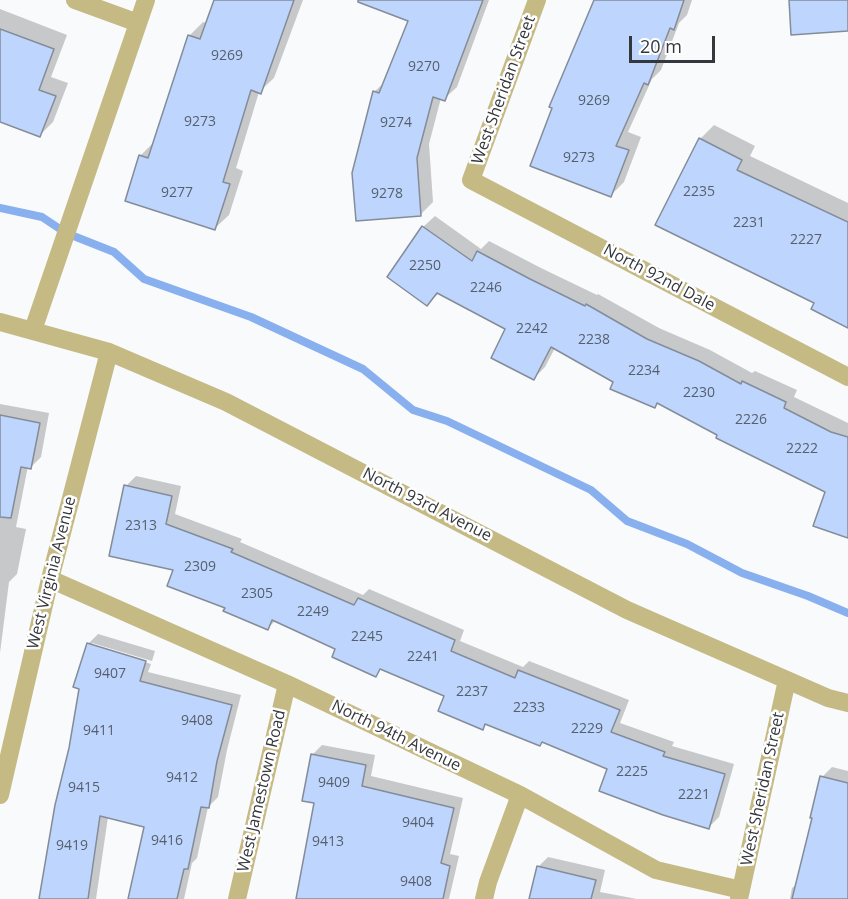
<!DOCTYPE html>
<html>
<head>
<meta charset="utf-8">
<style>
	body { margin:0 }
	#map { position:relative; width:848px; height:899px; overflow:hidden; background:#f8fafc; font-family:"Open Sans",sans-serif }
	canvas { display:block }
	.scale { position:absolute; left:629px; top:36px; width:86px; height:27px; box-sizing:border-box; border:3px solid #34373d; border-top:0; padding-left:8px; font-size:18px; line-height:21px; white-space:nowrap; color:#34373d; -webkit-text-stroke:4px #fff; paint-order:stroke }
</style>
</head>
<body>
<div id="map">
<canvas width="848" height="899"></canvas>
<div class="scale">20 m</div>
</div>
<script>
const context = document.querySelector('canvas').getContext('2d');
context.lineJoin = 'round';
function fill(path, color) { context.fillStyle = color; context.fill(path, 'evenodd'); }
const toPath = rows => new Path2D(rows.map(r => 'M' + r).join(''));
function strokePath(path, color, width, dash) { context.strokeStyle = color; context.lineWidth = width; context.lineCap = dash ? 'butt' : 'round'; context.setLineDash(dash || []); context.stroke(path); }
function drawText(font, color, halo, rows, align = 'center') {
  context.font = font + ' "Open Sans",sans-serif'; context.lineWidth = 5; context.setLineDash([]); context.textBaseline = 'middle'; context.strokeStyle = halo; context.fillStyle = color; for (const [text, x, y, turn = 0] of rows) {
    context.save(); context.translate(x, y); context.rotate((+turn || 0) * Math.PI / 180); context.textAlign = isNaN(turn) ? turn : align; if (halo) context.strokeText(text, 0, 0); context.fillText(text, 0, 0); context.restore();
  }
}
fill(toPath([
	[215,0,303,0,274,78,259,92,236,168,243,171,229,215,215,228,140,156,154,142,189,36,203,22,207,23],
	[398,0,489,0,457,87,444,99,441,98,429,144,433,202,420,215,374,92,386,81,410,20],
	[593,0,692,0,687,15,679,23,661,70,652,79,628,132,641,137,624,182,611,195,595,1],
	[0,9,67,35,51,77,68,83,53,122,40,135,0,121],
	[714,125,755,146,750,156,848,203,848,327,816,302,657,224,700,139],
	[435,216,481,249,489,241,541,268,597,295,598,294,659,328,710,350,752,373,755,371,797,390,794,397,848,423,848,536,827,491,659,402,655,406,615,381,555,348,545,367,534,378,507,328,439,293,427,304,423,227],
	[0,404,49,413,41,457,31,467,28,466,16,527,26,529,17,574,9,582,0,653],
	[136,476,181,486,175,514,242,539,240,542,363,595,369,589,464,630,460,641,523,667,529,661,629,700,620,723,674,742,672,746,734,764,719,817,709,827,609,768,543,741,487,723,482,728,446,696,382,668,376,675,337,648,276,620,268,628,227,607,175,569,126,486],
	[98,634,155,651,152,661,92,643,92,646,151,664,148,672,241,695,227,750,218,797,208,807,197,858,192,863,184,899,130,899,146,826,108,817,96,899,39,899,70,748,88,644],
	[322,745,375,755,371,776,463,798,450,854,459,856,449,899,297,899,316,802,312,755],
	[832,767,848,771,848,899,790,899,792,888,798,883,822,777],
	[548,857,605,870,600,892,637,899,531,899,538,867]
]), '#0003');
strokePath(toPath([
	[0,208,42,217,66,233,114,252,144,279,251,317,363,369,413,410,447,421,591,490,627,521,687,544,742,573,808,596,848,613]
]), '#89b0ee', 8);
const building = toPath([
	[214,0,294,0,261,94,251,90,223,182,230,184,215,230,125,201,139,155,148,158,188,35,200,39,214,0],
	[358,0,483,0,445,101,433,97,417,158,421,216,356,221,352,173,373,91,379,93,408,21,358,2,358,0],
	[594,0,684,0,674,30,670,28,648,85,644,83,616,146,629,150,611,197,530,166,552,108,549,107,594,0],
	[789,0,848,0,848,31,791,35,789,0],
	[0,29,54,49,39,90,56,96,40,137,0,122,0,29],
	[699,138,742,160,737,170,848,222,848,328,811,309,814,303,655,225,699,138],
	[422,226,472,261,477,251,530,279,585,306,586,304,647,339,699,361,741,384,742,381,786,402,784,408,831,432,848,437,848,538,813,526,825,492,716,438,717,435,657,403,655,408,610,389,613,382,551,347,534,380,491,358,505,329,437,293,427,306,387,277,422,226],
	[0,415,40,423,31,469,21,467,11,518,0,517,0,415],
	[124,485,172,496,166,524,233,549,231,552,354,605,358,598,455,640,451,651,515,678,518,670,620,710,611,732,665,752,663,756,725,774,709,829,663,815,599,791,607,769,542,742,540,746,485,724,483,730,438,711,444,696,380,669,376,677,332,657,335,649,272,620,268,630,223,611,225,608,167,586,173,570,109,556,124,485],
	[87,643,146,661,140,681,232,705,217,761,209,808,201,807,188,869,184,869,177,899,128,899,144,827,100,816,88,899,39,899,55,805,69,748,79,689,73,687,87,643],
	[311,754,366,765,362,786,454,808,441,863,450,866,443,899,296,899,314,803,302,801,311,754],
	[820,776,848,783,848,899,792,899,812,818,810,818,820,776],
	[537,866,596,880,591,899,529,899,537,866]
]);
fill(building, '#bed6fd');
strokePath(building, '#848c99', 1.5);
strokePath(toPath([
	[75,0,138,23],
	[537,0,471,180,848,377],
	[0,322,109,352,226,402,627,610,828,698,848,703],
	[33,330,146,0],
	[50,579,287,684,520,795,656,870,741,890],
	[0,795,50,579,109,352],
	[237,899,287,684],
	[484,899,488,882,520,795],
	[739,899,787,680]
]), '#c5b984', 18);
drawText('14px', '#565f6d', null, [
	["9269",227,56],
	["9270",424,67],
	["9269",594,101],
	["9273",200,122],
	["9274",396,123],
	["9273",579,158],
	["2235",699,192],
	["9277",177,193],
	["9278",387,194],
	["2231",749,223],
	["2227",806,240],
	["2250",425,266],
	["2246",486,288],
	["2242",532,329],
	["2238",594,340],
	["2234",644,371],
	["2230",699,393],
	["2226",751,420],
	["2222",802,449],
	["2313",141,526],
	["2309",200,567],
	["2305",257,594],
	["2249",313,612],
	["2245",367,637],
	["2241",423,657],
	["9407",110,674],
	["2237",472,692],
	["2233",529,708],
	["9408",197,721],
	["2229",587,729],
	["9411",99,731],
	["2225",632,772],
	["9412",182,778],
	["9409",334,783],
	["9415",84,788],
	["2221",694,795],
	["9404",418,823],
	["9416",167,841],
	["9413",328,842],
	["9419",72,846],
	["9408",416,882]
]);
drawText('16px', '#34373d', '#fff', [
	["West Sheridan Street",504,90,-70],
	["North 92nd Dale",659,278,28],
	["North 93rd Avenue",427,505,27],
	["West Virginia Avenue",52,573,-76],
	["North 94th Avenue",396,736,26],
	["West Sheridan Street",763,789,-78],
	["West Jamestown Road",262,791,-77]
]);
</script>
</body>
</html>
